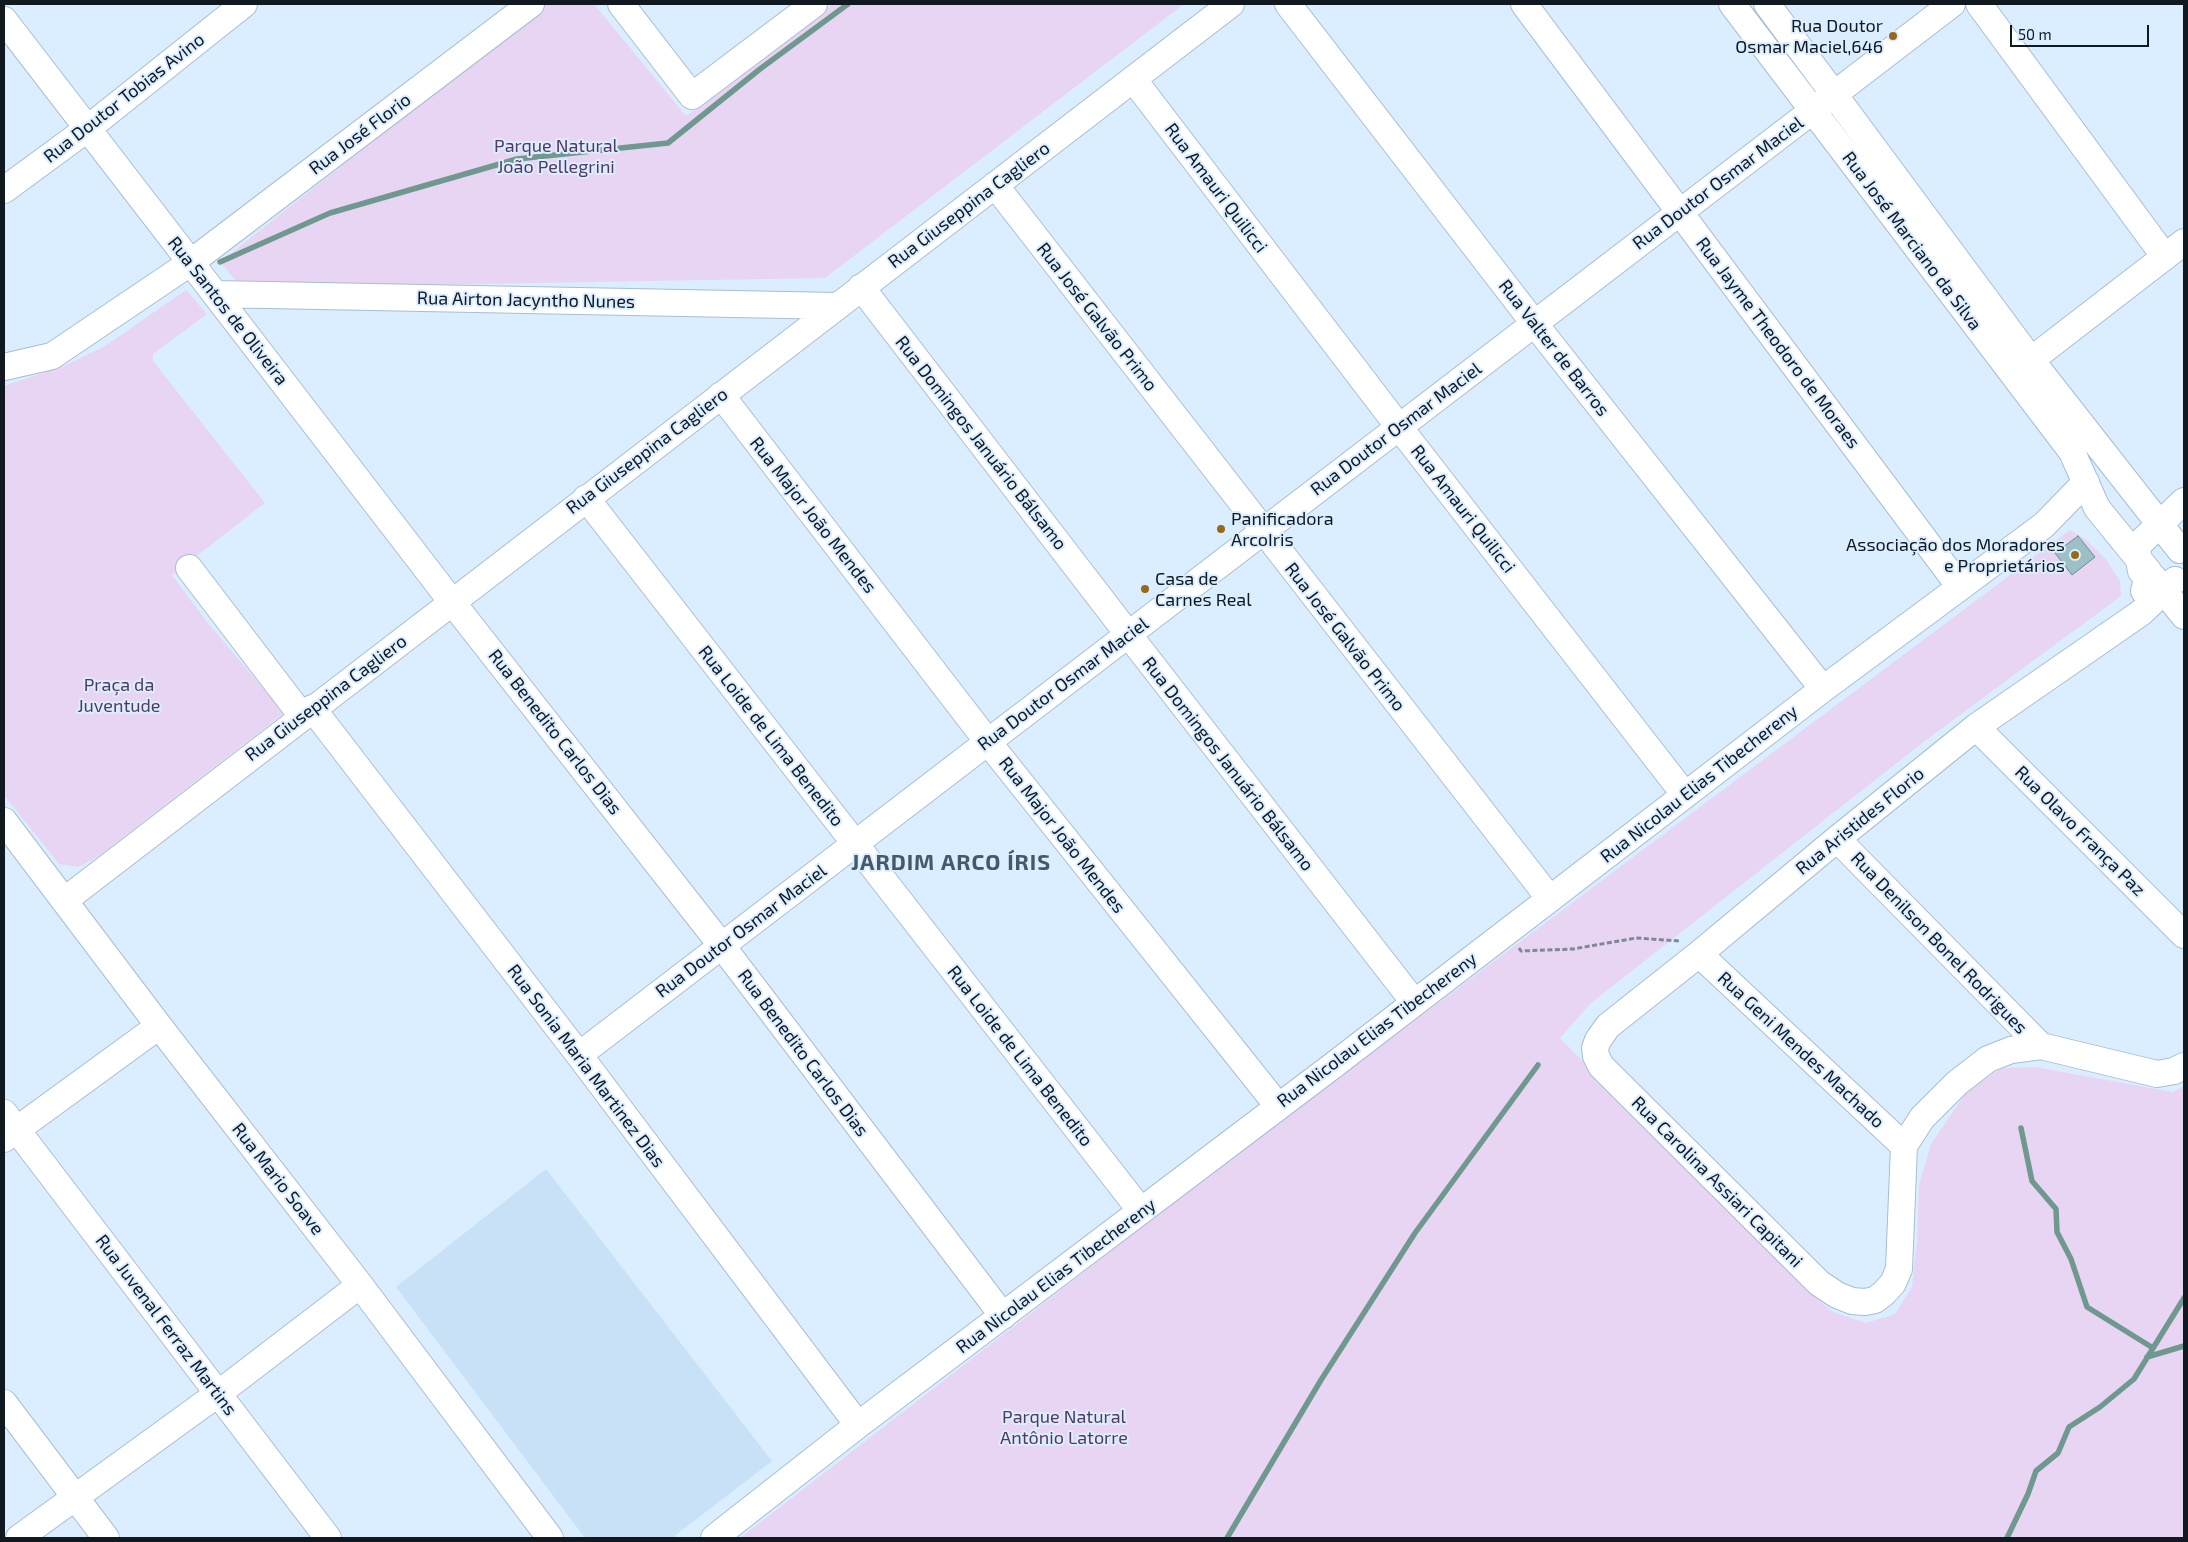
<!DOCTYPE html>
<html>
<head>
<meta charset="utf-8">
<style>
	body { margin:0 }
	#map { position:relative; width:2188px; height:1542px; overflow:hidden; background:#dbeeff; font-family:"Exo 2",sans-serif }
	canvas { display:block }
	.frame { position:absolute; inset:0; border:5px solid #101820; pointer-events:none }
	.scale { position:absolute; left:2010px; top:25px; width:139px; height:22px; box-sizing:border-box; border:2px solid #101820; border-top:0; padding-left:6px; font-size:15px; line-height:18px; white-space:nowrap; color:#101820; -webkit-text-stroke:4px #dbeeff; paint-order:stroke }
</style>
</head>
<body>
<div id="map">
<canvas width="2188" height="1542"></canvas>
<div class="frame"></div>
<div class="scale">50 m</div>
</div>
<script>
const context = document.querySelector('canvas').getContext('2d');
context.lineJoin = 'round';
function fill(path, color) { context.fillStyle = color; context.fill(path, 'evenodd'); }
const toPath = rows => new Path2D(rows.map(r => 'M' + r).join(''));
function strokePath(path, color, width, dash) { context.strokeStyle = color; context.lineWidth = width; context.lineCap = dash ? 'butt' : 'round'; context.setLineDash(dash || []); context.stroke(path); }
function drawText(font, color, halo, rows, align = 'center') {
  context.font = font + ' "Exo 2",sans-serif'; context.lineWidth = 4; context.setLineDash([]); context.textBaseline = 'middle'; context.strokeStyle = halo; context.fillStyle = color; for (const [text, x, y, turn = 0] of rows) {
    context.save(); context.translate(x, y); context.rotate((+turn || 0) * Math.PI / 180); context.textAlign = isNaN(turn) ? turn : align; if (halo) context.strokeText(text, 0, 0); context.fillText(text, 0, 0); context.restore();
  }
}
fill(toPath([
	[546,1169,772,1461,672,1538,585,1538,396,1287]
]), '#c9e1f6');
fill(toPath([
	[546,4,594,4,686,116,833,4,1184,4,825,278,242,288,220,262],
	[186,290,207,314,153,354,153,361,265,503,172,575,207,622,284,713,100,855,79,867,59,864,4,795,4,386,66,365,105,346],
	[2070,530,2084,538,2105,558,2120,581,2121,596,1930,737,1591,1003,1560,1038,1804,1288,1833,1312,1866,1323,1895,1314,1912,1287,1917,1241,1919,1185,1931,1144,1967,1091,2001,1068,2035,1067,2173,1092,2184,1086,2184,1538,740,1538,1242,1150]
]), '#e8d5f3');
strokePath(toPath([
	[220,262,330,213,517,159,668,143,760,69,848,4],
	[2021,1128,2032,1181,2056,1209,2057,1232,2071,1259,2087,1307,2153,1348],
	[2147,1357,2184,1346],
	[1227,1538,1321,1380,1415,1233,1538,1065],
	[2007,1538,2028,1494,2036,1471,2058,1453,2069,1427,2100,1407,2134,1379,2184,1298]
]), '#6f988e', 5.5);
const building = toPath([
	[2078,536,2095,557,2072,575,2055,553,2078,536]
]);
fill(building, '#9dc0c7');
strokePath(building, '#6d8e95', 1);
const minor = toPath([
	[621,4,692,96,814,4],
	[1288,4,1534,323,1823,689],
	[1524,4,1960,587],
	[1732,4,2072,452,2097,508,2149,572,2144,591],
	[1767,4,2031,360,2180,550],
	[1979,4,2165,257],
	[4,20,452,602,722,946,1003,1316],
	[1133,79,1399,427,1685,795],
	[995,185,1550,899],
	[4,190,87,129,244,4],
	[861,287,1128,634,1414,1002],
	[216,294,837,306],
	[2031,360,2184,242],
	[4,367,52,356,190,263,531,4],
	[721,395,988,742,1278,1106],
	[586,498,1141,1211],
	[189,568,302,716],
	[2141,571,2137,550,2141,542,2184,501],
	[2153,577,2184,616],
	[2175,580,2142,612,1976,727,1837,839,1699,954,1608,1026,1598,1040,1595,1048,1596,1056,1601,1066,1819,1283,1837,1295,1852,1301,1865,1302,1875,1300,1884,1293,1893,1283,1899,1269,1904,1146,1922,1118,1957,1083,1988,1059,2011,1050,2041,1046,2157,1074,2174,1071,2184,1066],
	[312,708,579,1055,858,1425],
	[1976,727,2184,935],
	[4,821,159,1026,360,1285,550,1538],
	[1837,839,2041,1046],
	[65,900,1231,4],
	[1699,954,1904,1146],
	[579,1055,1952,4],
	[4,1113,328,1538],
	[4,1139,159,1026],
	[4,1403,106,1538],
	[19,1538,219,1393,360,1285],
	[714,1538,858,1425,1335,1064,1823,689,2044,525,2086,482]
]);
strokePath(minor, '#a7bed2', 28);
strokePath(toPath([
	[1519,948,1521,951,1573,949,1636,938,1680,941]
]), '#7c8996', 3, [5, 2.5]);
strokePath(minor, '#fff', 26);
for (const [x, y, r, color] of [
	[1893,36,5,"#966817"],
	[1221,529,5,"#966817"],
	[2075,555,5,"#966817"],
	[1145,589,5,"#966817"]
]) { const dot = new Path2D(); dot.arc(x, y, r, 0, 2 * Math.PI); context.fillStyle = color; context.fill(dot); strokePath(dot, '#dbeeff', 2); }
drawText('18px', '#101820', '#dbeeff', [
	["Rua Doutor",1883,26],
	["Osmar Maciel,646",1883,47],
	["Panificadora",1231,519,"left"],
	["ArcoIris",1231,540,"left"],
	["Associação dos Moradores",2065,545],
	["e Proprietários",2065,566],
	["Casa de",1155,579,"left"],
	["Carnes Real",1155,600,"left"]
], 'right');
drawText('18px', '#101820', '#dbeeff', [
	["Rua Doutor Tobias Avino",124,98,-38],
	["Rua José Florio",360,134,-37],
	["Rua Doutor Osmar Maciel",1718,183,-37],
	["Rua Amauri Quilicci",1216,188,53],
	["Rua Giuseppina Cagliero",969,205,-37],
	["Rua José Marciano da Silva",1912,241,53],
	["Rua Airton Jacyntho Nunes",526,300,1],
	["Rua Santos de Oliveira",228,311,52],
	["Rua José Galvão Primo",1097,317,52],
	["Rua Jayme Theodoro de Moraes",1778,343,53],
	["Rua Valter de Barros",1554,348,52],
	["Rua Doutor Osmar Maciel",1396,429,-37],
	["Rua Domingos Januário Bálsamo",981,443,52],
	["Rua Giuseppina Cagliero",647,451,-37],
	["Rua Amauri Quilicci",1463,509,52],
	["Rua Major João Mendes",813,515,52],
	["Rua José Galvão Primo",1345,637,52],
	["Rua Doutor Osmar Maciel",1063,684,-37],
	["Rua Giuseppina Cagliero",326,698,-37],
	["Rua Benedito Carlos Dias",555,732,52],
	["Rua Loide de Lima Benedito",771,736,52],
	["Rua Domingos Januário Bálsamo",1228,764,52],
	["Rua Nicolau Elias Tibechereny",1699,784,-38],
	["Rua Aristides Florio",1860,821,-39],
	["Rua Olavo França Paz",2080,831,45],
	["Rua Major João Mendes",1062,835,52],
	["Rua Doutor Osmar Maciel",741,931,-37],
	["Rua Denilson Bonel Rodrigues",1939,943,46],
	["Rua Nicolau Elias Tibechereny",1377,1030,-37],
	["Rua Geni Mendes Machado",1801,1050,43],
	["Rua Benedito Carlos Dias",803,1053,53],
	["Rua Loide de Lima Benedito",1020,1056,52],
	["Rua Sonia Maria Martinez Dias",586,1066,53],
	["Rua Mario Soave",278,1179,52],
	["Rua Carolina Assiari Capitani",1717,1182,45],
	["Rua Nicolau Elias Tibechereny",1056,1276,-37],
	["Rua Juvenal Ferraz Martins",166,1325,53]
]);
drawText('18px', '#543863', '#dbeeff', [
	["Parque Natural",556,146],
	["João Pellegrini",556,167],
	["Praça da",119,685],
	["Juventude",119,706],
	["Parque Natural",1064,1417],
	["Antônio Latorre",1064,1438]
]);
context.letterSpacing = '1px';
drawText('bold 22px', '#45596b', '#dbeeff', [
	["JARDIM ARCO ÍRIS",951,863]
]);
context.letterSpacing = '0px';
</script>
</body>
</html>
